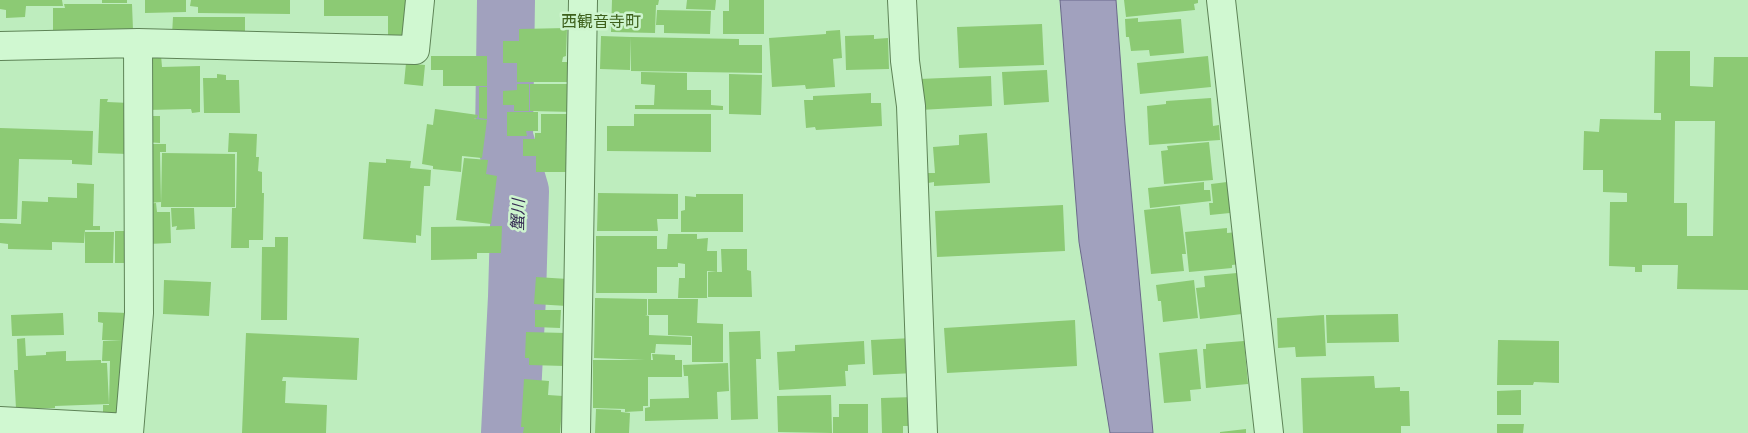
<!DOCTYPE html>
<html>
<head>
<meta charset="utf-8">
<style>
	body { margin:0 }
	canvas { display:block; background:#beedbe }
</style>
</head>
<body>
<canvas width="1748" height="433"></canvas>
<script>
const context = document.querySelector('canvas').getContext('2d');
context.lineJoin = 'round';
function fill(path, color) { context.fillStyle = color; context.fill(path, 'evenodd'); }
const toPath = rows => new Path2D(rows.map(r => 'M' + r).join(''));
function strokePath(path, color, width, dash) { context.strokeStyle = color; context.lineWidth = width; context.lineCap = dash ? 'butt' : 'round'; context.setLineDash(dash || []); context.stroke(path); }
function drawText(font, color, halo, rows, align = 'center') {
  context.font = font + ' "Noto Serif","Noto Sans JP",serif'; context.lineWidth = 5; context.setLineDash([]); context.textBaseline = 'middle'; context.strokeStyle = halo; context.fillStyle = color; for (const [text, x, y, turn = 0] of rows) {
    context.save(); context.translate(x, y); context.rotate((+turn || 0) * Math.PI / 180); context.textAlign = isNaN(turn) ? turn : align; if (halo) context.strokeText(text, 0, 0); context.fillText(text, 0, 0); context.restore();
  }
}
const water = toPath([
	[1060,0,1116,0,1125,124,1153,433,1110,433,1079,242,1060,0]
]);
fill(water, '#a1a1be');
strokePath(water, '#6b698b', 1);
strokePath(toPath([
	[506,0,504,137,520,191,517,297,510,433]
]), '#a1a1be', 58);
fill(toPath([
	[0,0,62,0,63,6,26,6,25,17,6,18,6,10,0,9],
	[102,0,127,0,127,3,102,3],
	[145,0,186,0,186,12,145,13],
	[191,0,290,0,290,14,198,13,198,7,190,6],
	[324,0,410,0,411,38,388,38,388,16,324,16],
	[612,0,659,0,658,5,656,5,655,33,611,32],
	[687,0,716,0,715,10,686,9],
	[729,0,764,0,764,34,723,34,723,11,729,11],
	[1124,0,1198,0,1198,3,1194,4,1195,10,1126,17],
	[64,4,132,4,133,30,53,31,53,8,65,8],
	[657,10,711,11,710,34,664,33,664,25,656,25],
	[173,17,245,17,245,35,172,35],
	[1138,18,1138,22,1181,19,1184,53,1150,56,1149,50,1131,51,1129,37,1126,37,1125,19],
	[1042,24,1044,65,959,68,957,27],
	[567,28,566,56,563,57,562,62,574,62,574,82,517,82,517,63,503,63,503,41,519,41,519,29],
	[840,30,842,58,833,59,835,87,806,89,805,85,772,87,769,38,826,34,826,31],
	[874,35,874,39,888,38,889,69,846,70,845,36],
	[601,36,631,37,630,70,600,69],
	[631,37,739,39,739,45,762,45,762,73,631,71],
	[1655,51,1690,51,1690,86,1713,87,1714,57,1748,57,1748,290,1677,289,1678,265,1642,265,1642,272,1635,272,1635,267,1609,266,1610,202,1627,202,1627,193,1603,192,1603,170,1583,170,1584,131,1599,132,1600,119,1661,120,1661,113,1654,113],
	[1675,121,1715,121,1713,236,1687,236,1687,203,1674,203],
	[161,55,162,67,200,66,200,112,192,113,191,109,147,110,146,56],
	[431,56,487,56,487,86,443,86,443,70,431,70],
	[1208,56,1211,87,1140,94,1137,63],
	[406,63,425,65,423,86,404,84],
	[1047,70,1049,102,1004,105,1002,72],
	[641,72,687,73,687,90,711,90,711,105,723,106,723,110,635,109,635,105,654,105,655,85,641,84],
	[217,74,226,75,226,80,239,80,240,113,204,113,203,78,217,78],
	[729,74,762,75,761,115,729,114],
	[991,76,992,106,920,110,919,79],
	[517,84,529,84,529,111,514,111,514,105,503,105,503,91,517,90],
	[530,84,574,84,574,112,530,111],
	[479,87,487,87,487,119,479,118],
	[871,93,871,103,881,103,882,126,816,130,815,127,806,128,804,100,813,100,813,96],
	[1211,98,1213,126,1219,125,1220,140,1149,145,1147,106,1166,104,1166,101],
	[100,99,108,99,107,102,130,103,128,154,98,153],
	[435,109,478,115,477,118,474,119,487,120,482,158,462,156,461,172,433,169,433,166,422,164,427,124,433,125],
	[507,112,538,112,538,131,526,131,527,136,507,136],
	[541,114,573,114,573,172,536,172,536,156,523,156,523,139,535,139,535,133,541,133],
	[634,114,711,114,711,152,607,151,607,126,634,126],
	[146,116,160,116,160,143,146,142],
	[0,128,93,131,92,165,72,164,72,160,19,159,17,219,0,219],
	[229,133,257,134,256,157,259,157,258,171,262,172,262,193,264,193,263,240,249,240,249,248,231,248,232,208,236,208,237,152,228,152],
	[987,133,990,183,934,186,934,182,928,183,927,173,935,173,933,147,959,145,959,135],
	[1209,142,1213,180,1164,184,1161,151,1168,150,1167,146],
	[146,144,166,144,166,152,160,152,161,202,147,203],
	[162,153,235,154,235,207,161,207],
	[464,158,488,160,486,174,497,176,491,224,456,220],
	[386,159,411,161,410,168,431,170,430,186,424,186,421,236,416,235,416,243,363,239,369,162,386,163],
	[1204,182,1204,190,1210,190,1211,201,1150,208,1148,188],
	[1227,182,1230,213,1210,215,1209,203,1213,203,1211,184],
	[77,183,94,184,93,226,100,226,100,230,85,230,84,243,52,242,52,250,8,249,8,244,0,243,0,223,21,224,22,201,48,202,48,197,77,198],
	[598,193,678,194,678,219,657,219,658,231,597,231],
	[696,194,743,194,743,232,681,232,681,211,685,210,685,196,696,197],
	[156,203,157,212,170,212,171,243,148,244,147,204],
	[1063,205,1065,251,937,257,935,211],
	[1180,206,1186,254,1182,254,1184,271,1151,274,1144,210],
	[171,208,194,208,195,229,176,230,177,226,172,227],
	[502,226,501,253,477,253,477,259,431,260,431,227],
	[1227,228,1227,233,1237,232,1240,264,1232,265,1232,268,1189,272,1185,232],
	[115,231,132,231,131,263,115,263],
	[85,232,114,232,113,263,85,263],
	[668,234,697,234,697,239,708,238,707,251,717,251,717,272,707,271,707,298,678,298,679,278,685,278,685,264,678,263,678,267,657,267,657,293,596,293,596,236,657,236,657,249,667,249],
	[275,237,288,237,287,320,261,320,262,247,275,247],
	[721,249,747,249,747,270,751,271,752,297,708,297,708,272,722,272],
	[1237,273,1242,314,1200,319,1196,288,1205,287,1204,276],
	[536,277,568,279,567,306,534,304],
	[164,280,211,282,209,316,163,314],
	[1194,280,1198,318,1163,322,1161,301,1158,301,1156,285],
	[595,298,647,299,647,315,645,315,649,316,649,335,691,337,691,345,656,344,655,353,651,353,651,360,653,360,652,354,675,355,675,360,682,360,682,377,648,377,648,406,643,406,643,411,625,412,625,409,593,408,593,360,645,360,594,358],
	[648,299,698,299,697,323,723,324,723,362,692,362,692,336,668,335,668,315,648,315],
	[535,310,561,310,560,328,535,327],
	[98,312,129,313,127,416,103,415,103,405,109,405,110,361,102,361,103,341,122,340,102,340,103,323,98,322],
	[63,313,64,335,12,336,11,315],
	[1398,314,1399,342,1327,343,1326,315],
	[1324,315,1326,356,1296,357,1295,347,1278,348,1277,318],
	[1075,320,1077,366,947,373,944,328],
	[760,331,761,359,756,359,758,419,731,420,729,332],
	[526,332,566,333,565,366,529,365,529,358,525,358],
	[246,333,359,338,357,380,283,377,282,381,286,381,285,403,327,405,326,433,242,433],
	[25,338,26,356,46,355,46,352,66,351,66,361,101,360,101,363,107,363,109,404,55,406,55,408,16,409,14,370,18,370,17,339],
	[913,338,915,373,873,375,871,340],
	[1498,340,1559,341,1559,383,1534,382,1533,385,1497,385],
	[864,341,865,364,848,365,848,371,845,371,846,386,779,390,777,352,795,351,795,345],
	[1244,341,1248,384,1206,388,1203,349,1206,349,1206,344],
	[1197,349,1201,389,1190,390,1191,401,1164,403,1159,353],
	[728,363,729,391,717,392,718,419,645,421,645,408,650,407,650,399,689,398,688,376,684,376,683,365],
	[1374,376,1375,388,1400,387,1400,391,1409,391,1410,426,1401,426,1401,433,1303,433,1301,378],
	[524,379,549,381,548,395,563,396,560,433,523,433,524,427,521,427],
	[1521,390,1521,415,1497,415,1497,391],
	[831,395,832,433,778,432,777,396],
	[915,397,916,426,903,426,903,433,882,433,881,398],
	[839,404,868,404,868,433,833,433,833,417,839,417],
	[596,409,621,410,621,412,630,413,629,433,595,433],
	[1497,424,1524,424,1523,433,1497,433],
	[1246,429,1246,433,1220,433,1220,432]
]), '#8cca74');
const minor = toPath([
	[902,0,905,61,911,106,923,433],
	[1221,0,1269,433],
	[0,46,138,43,415,50,420,0],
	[0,421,129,428],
	[129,433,139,313,138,43],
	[576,433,583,0]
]);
strokePath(minor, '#5e8457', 30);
strokePath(minor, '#d0f8d1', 28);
drawText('16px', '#3d601c', '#cdf4ce', [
	["西観音寺町",601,22]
]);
drawText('italic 16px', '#352b53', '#cdf4ce', [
	["蟹川",519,215,-88]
]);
</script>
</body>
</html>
